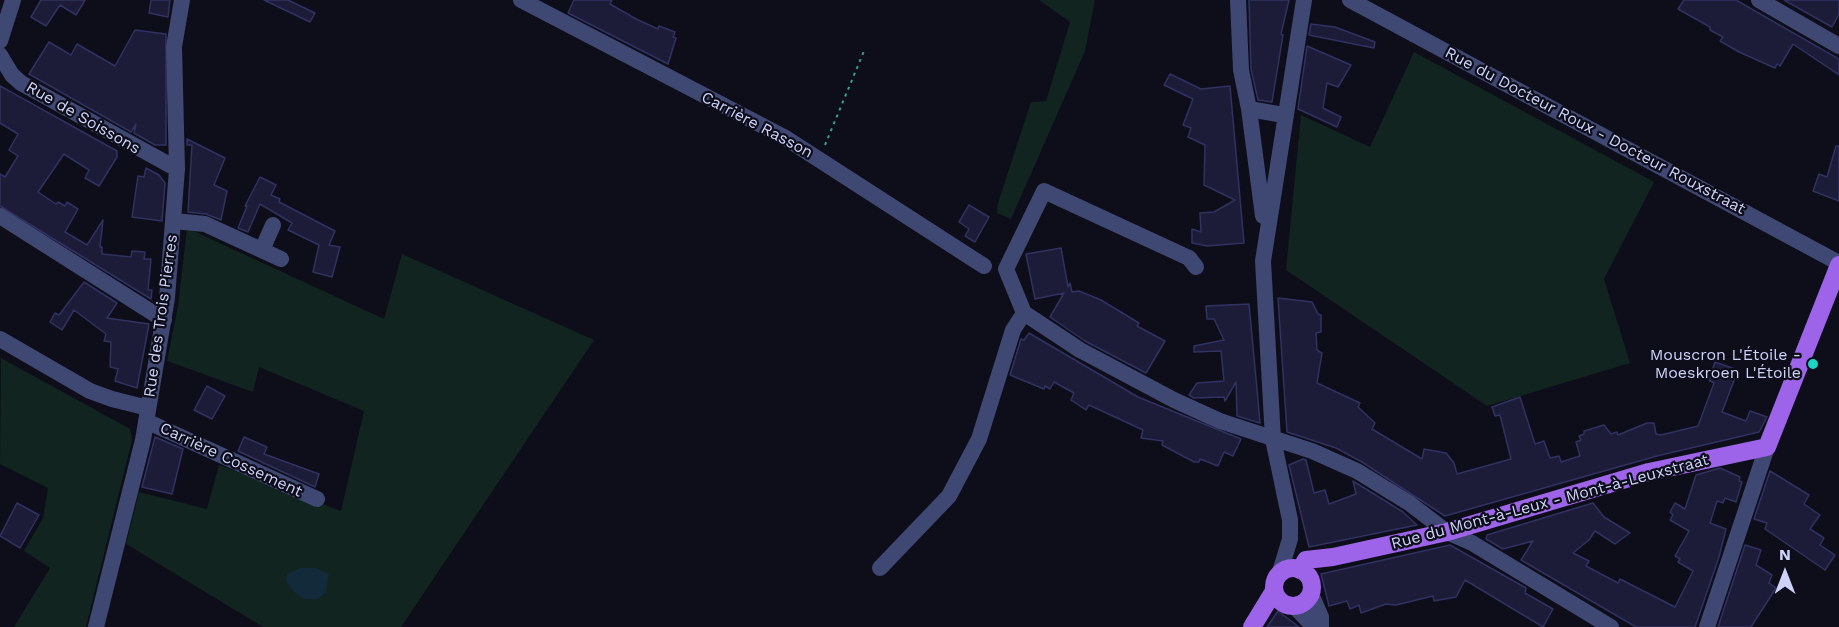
<!DOCTYPE html>
<html>
<head>
<meta charset="utf-8">
<style>
	body { margin:0 }
	#map { position:relative; width:1839px; height:627px; overflow:hidden; background:#0d0e1a; font-family:"Work Sans",sans-serif }
	canvas { display:block }
	.north { position:absolute; left:1755px; top:543px; width:60px; height:60px; -webkit-text-stroke:4px #0d0e1a; paint-order:stroke; rotate:0deg; font-size:16px; font-weight:700; line-height:24px; text-align:center; color:#ced1f8 }
	.north::after { content:''; display:block; margin:auto; width:21px; height:27px; background:#ced1f8; clip-path:polygon(50% 0,100% 100%,50% 72%,0 100%) }
</style>
</head>
<body>
<div id="map">
<canvas width="1839" height="627"></canvas>
<div class="north">N</div>
</div>
<script>
const context = document.querySelector('canvas').getContext('2d');
context.lineJoin = 'round';
function fill(path, color) { context.fillStyle = color; context.fill(path, 'evenodd'); }
const toPath = rows => new Path2D(rows.map(r => 'M' + r).join(''));
function strokePath(path, color, width, dash) { context.strokeStyle = color; context.lineWidth = width; context.lineCap = dash ? 'butt' : 'round'; context.setLineDash(dash || []); context.stroke(path); }
function drawText(font, color, halo, rows, align = 'center') {
  context.font = font + ' "Work Sans",sans-serif'; context.lineWidth = 4.5; context.setLineDash([]); context.textBaseline = 'middle'; context.strokeStyle = halo; context.fillStyle = color; for (const [text, x, y, turn = 0] of rows) {
    context.save(); context.translate(x, y); context.rotate((+turn || 0) * Math.PI / 180); context.textAlign = isNaN(turn) ? turn : align; if (halo) context.strokeText(text, 0, 0); context.fillText(text, 0, 0); context.restore();
  }
}
fill(toPath([
	[1039,0,1095,0,1085,51,1011,219,997,213,998,203,1031,102,1046,101,1070,22],
	[1414,52,1654,182,1604,279,1630,363,1487,406,1286,270,1301,115,1370,147],
	[187,228,384,319,402,254,594,340,401,627,263,627,126,544,139,492,207,509,219,465,341,511,364,411,259,367,253,392,167,361,178,306],
	[1,358,130,429,132,440,86,627,14,627,50,568,24,551,43,518,48,488,0,464]
]), '#11241f');
fill(toPath([
	[300,568,316,568,329,574,326,592,318,599,304,599,295,593,286,581,287,574]
]), '#122a3a');
const building = toPath([
	[41,0,85,0,76,15,60,5,46,26,31,17,41,0],
	[151,0,170,0,168,17,149,13,151,0],
	[264,0,288,0,315,13,310,22,264,0],
	[574,0,612,0,610,4,636,19,658,29,659,26,675,32,673,37,676,38,668,64,568,13,574,0],
	[1249,0,1289,0,1281,34,1283,35,1272,102,1258,100,1251,69,1249,0],
	[1684,0,1736,0,1839,59,1839,75,1793,44,1780,66,1777,64,1775,68,1739,52,1720,41,1723,37,1710,30,1710,27,1678,9,1684,0],
	[1784,0,1839,0,1839,14,1832,27,1784,0],
	[1311,24,1335,27,1375,42,1374,48,1309,35,1311,24],
	[135,30,166,34,166,145,155,145,134,133,136,124,131,132,29,74,49,42,71,55,77,44,115,66,135,30],
	[1307,46,1351,65,1338,87,1327,83,1323,108,1341,117,1337,127,1298,109,1307,46],
	[1170,74,1201,89,1230,86,1244,243,1207,246,1192,243,1192,229,1201,232,1200,213,1214,212,1235,200,1204,185,1205,145,1188,137,1191,128,1183,125,1193,99,1164,85,1170,74],
	[0,86,117,151,117,157,99,186,85,178,89,170,64,154,38,192,56,204,58,202,65,206,67,202,78,209,65,232,87,245,103,220,100,247,102,247,102,254,131,257,132,251,145,252,144,259,151,259,148,290,152,290,151,299,0,206,0,174,5,177,18,156,9,150,18,134,0,123,0,86],
	[187,139,225,158,214,185,227,191,221,220,206,214,188,212,192,145,187,145,187,139],
	[1836,146,1839,146,1839,201,1813,191,1819,174,1827,177,1836,146],
	[146,168,159,175,165,183,162,221,132,217,138,176,144,177,146,168],
	[260,177,276,185,271,195,280,199,279,202,335,231,329,245,340,247,332,277,313,272,319,245,288,230,292,223,260,204,248,232,238,228,247,206,245,206,260,177],
	[969,205,989,217,975,242,965,236,969,229,959,222,969,205],
	[1061,248,1068,287,1070,283,1072,292,1079,291,1101,300,1139,323,1137,326,1165,341,1146,373,1085,341,1050,317,1064,293,1035,299,1026,254,1061,248],
	[84,282,117,303,107,318,149,324,137,388,115,381,118,369,110,367,111,342,104,341,106,334,74,310,62,330,50,322,55,313,59,315,84,282],
	[1278,298,1312,302,1318,314,1321,315,1321,332,1316,333,1317,350,1322,353,1317,383,1360,403,1358,407,1375,423,1372,429,1422,459,1424,449,1446,453,1454,463,1457,474,1511,459,1500,415,1495,416,1492,407,1520,397,1535,444,1544,441,1550,458,1559,456,1561,462,1580,456,1576,442,1581,440,1579,436,1584,434,1584,431,1604,425,1611,434,1617,432,1618,435,1647,423,1654,423,1656,434,1661,435,1698,426,1714,383,1709,380,1715,362,1738,370,1722,412,1746,421,1750,411,1767,417,1759,432,1657,456,1445,516,1362,462,1336,448,1287,432,1278,298],
	[1249,304,1257,389,1260,423,1237,416,1236,382,1225,401,1224,397,1194,398,1189,395,1197,383,1224,381,1221,351,1194,352,1194,346,1224,340,1214,319,1207,319,1206,306,1249,304],
	[1029,333,1138,397,1241,439,1233,456,1224,452,1218,466,1200,459,1199,462,1194,462,1162,445,1163,441,1141,438,1143,430,1089,405,1086,410,1071,400,1074,393,1054,382,1050,389,1045,386,1044,389,1010,375,1021,339,1024,340,1029,333],
	[207,386,225,396,212,419,194,410,207,386],
	[155,437,183,449,172,494,142,487,155,437],
	[244,437,267,447,264,454,319,474,315,487,238,451,244,437],
	[1303,459,1306,460,1314,493,1325,490,1329,504,1356,494,1353,481,1403,512,1417,525,1309,547,1289,465,1303,459],
	[1720,468,1740,477,1739,481,1742,482,1736,502,1725,498,1723,503,1717,501,1710,523,1726,529,1719,557,1695,627,1636,627,1521,560,1533,541,1503,549,1486,539,1487,535,1593,503,1604,517,1630,533,1615,544,1595,531,1589,540,1573,553,1589,561,1586,566,1618,583,1620,579,1675,607,1693,571,1678,562,1680,559,1675,556,1689,531,1670,520,1673,515,1670,512,1675,503,1685,509,1696,475,1720,468],
	[1770,471,1809,495,1804,504,1820,515,1810,529,1824,538,1820,545,1835,555,1825,570,1765,529,1767,523,1754,519,1770,471],
	[17,503,39,515,20,548,0,536,17,503],
	[1450,545,1526,588,1525,593,1553,609,1543,627,1465,580,1456,597,1434,601,1433,596,1396,605,1386,604,1361,613,1359,605,1350,609,1347,601,1329,606,1321,574,1450,545],
	[1745,545,1761,550,1756,565,1772,575,1769,583,1776,588,1751,627,1718,627,1745,545],
	[1278,611,1299,627,1267,627,1278,611]
]);
fill(building, '#1c1c39');
strokePath(building, '#313162', 1.5);
strokePath(toPath([
	[825,145,864,51]
]), '#3c9e84', 2, [3, 4.5]);
strokePath(toPath([
	[521,0,784,137,984,266],
	[1238,0,1241,70,1249,109],
	[1350,0,1839,263],
	[1759,0,1839,46],
	[0,41,13,0],
	[0,55,12,75,21,83,177,169],
	[0,216,164,320],
	[1263,216,1249,109,1284,115],
	[174,221,205,224,281,259],
	[262,250,273,225],
	[1196,267,1189,258,1044,191,1006,269,1024,313,1080,350,1174,400,1220,421,1312,451,1357,471,1409,503,1447,532,1472,543,1611,627],
	[0,339,90,391,112,399,148,408],
	[146,421,317,499],
	[880,568,949,496,979,439,1013,330,1024,313],
	[1279,575,1290,539,1290,520,1273,439,1263,261,1304,0],
	[1311,594,1321,617,1321,627],
	[1295,607,1314,627],
	[96,627,143,440,167,298,177,169,174,47,182,0],
	[1707,627,1767,447]
]), '#3f4773', 16);
strokePath(toPath([
	'1274 587a19 19 0 1 1 38 0a19 19 0 1 1-38 0Z',
	[1300,570,1306,560,1333,557,1447,532,1649,472,1767,447,1839,265],
	[1252,627,1274,591]
]), '#9d64e9', 18);
for (const [x, y, r, color] of [
	[1813,364,6,"#1ed4c2"]
]) { const dot = new Path2D(); dot.arc(x, y, r, 0, 2 * Math.PI); context.fillStyle = color; context.fill(dot); strokePath(dot, '#0d0e1a', 2); }
drawText('16px', '#ced1f8', '#0d0e1a', [
	["Rue de Soissons",83,118,30],
	["Carrière Rasson",757,125,28],
	["Rue du Docteur Roux - Docteur Rouxstraat",1595,131,28],
	["Rue des Trois Pierres",161,316,-82],
	["Carrière Cossement",231,460,25],
	["Rue du Mont-à-Leux - Mont-à-Leuxstraat",1550,502,-15]
]);
drawText('16px', '#ced1f8', '#0d0e1a', [
	["Mouscron L'Étoile -",1801,355],
	["Moeskroen L'Étoile",1801,373]
], 'right');
</script>
</body>
</html>
